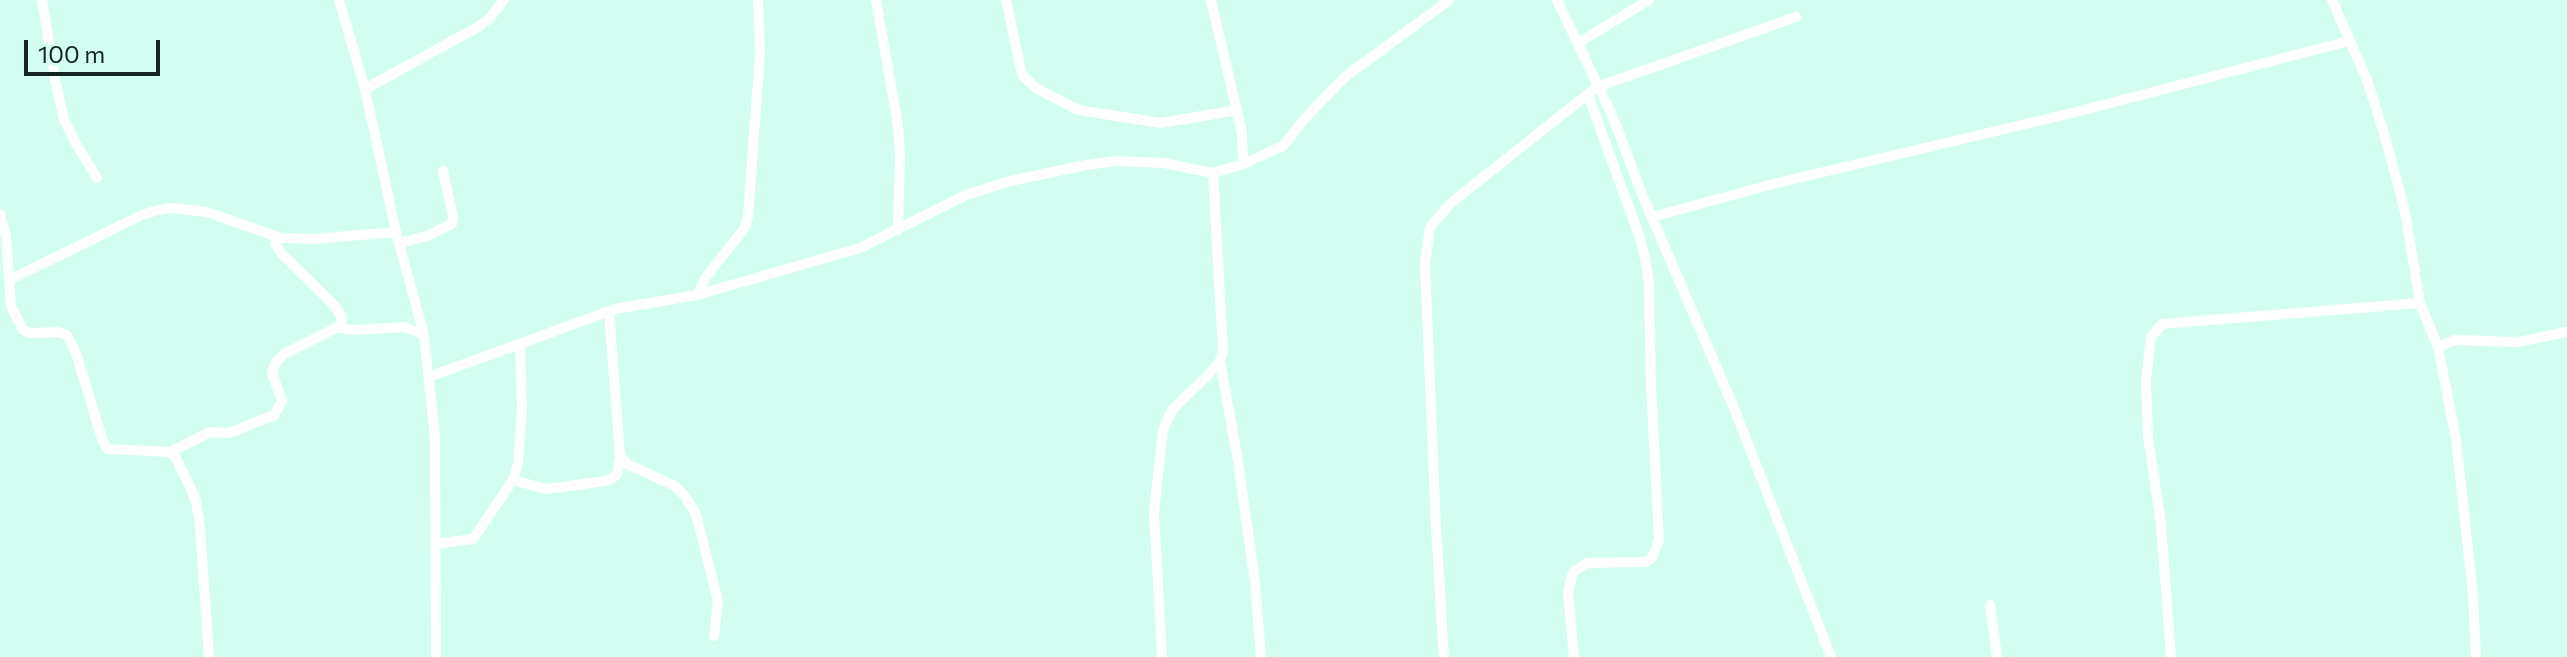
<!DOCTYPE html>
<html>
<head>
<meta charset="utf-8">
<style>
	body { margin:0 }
	#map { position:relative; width:2567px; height:657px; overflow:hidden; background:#d2fef2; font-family:Commissioner,sans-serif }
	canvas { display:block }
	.scale { position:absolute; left:24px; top:40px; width:136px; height:36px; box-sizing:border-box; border:4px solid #152622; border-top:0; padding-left:10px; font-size:24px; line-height:28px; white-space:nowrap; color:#152622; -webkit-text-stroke:6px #d2fef2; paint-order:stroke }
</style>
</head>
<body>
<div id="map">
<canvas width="2567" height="657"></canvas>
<div class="scale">100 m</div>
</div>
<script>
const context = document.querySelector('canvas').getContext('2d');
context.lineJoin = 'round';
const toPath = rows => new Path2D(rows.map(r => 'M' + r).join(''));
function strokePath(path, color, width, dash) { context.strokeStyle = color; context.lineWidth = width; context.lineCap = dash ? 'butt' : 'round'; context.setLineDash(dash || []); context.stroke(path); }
strokePath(toPath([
	[42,0,55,80,64,119,75,142,97,178],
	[339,0,365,89,396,232,424,335,435,438,436,657],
	[876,0,898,125,900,157,898,230],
	[1006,0,1022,75,1036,88,1078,110,1161,123,1237,110],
	[1211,0,1242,133,1243,164],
	[1557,0,1612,115,1644,199,1734,408,1831,657],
	[2332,0,2367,80,2386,140,2405,212,2420,303,2438,347,2456,439,2473,595,2476,657],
	[1578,43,1649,0],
	[365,89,478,27,489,19,504,0],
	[0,214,6,236,11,306,23,330,30,333,58,332,67,335,76,353,103,442,108,449,170,452,175,456,190,487,196,501,200,527,209,657],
	[1652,217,1773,184,2072,113,2349,41],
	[400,243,427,236,452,224,453,217,443,171],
	[9,280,142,215,158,210,171,208,207,212,281,238,313,239,396,232],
	[697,295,706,277,744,229,748,217,760,53,758,0],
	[609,311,620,456,627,464,675,486,684,495,696,514,718,601,714,636],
	[338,328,353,330,405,327,424,335],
	[2438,347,2455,340,2518,342,2567,332],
	[1220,361,1238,461,1255,583,1261,657],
	[429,377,615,309,697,295,860,248,966,195,1010,181,1086,165,1116,161,1164,163,1213,173,1243,164,1283,146,1307,116,1345,77,1449,0],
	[170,452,210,432,229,433,274,415,282,401,272,373,276,362,284,354,340,326,342,318,335,306,281,253,275,243,275,236],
	[513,480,546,489,606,481,617,475,620,456],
	[435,544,473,539,513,480,518,464,522,408,520,344],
	[1990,605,1997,657],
	[1162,657,1154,512,1163,430,1172,410,1210,373,1220,361,1223,351,1213,173],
	[1444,657,1436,528,1425,263,1430,227,1452,202,1597,87,1796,17],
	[1574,657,1568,592,1573,572,1587,563,1645,562,1652,558,1659,540,1651,385,1649,284,1646,264,1641,241,1588,95],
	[2171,657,2161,524,2148,437,2146,380,2151,337,2162,324,2420,303]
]), '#fff', 10);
</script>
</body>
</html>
